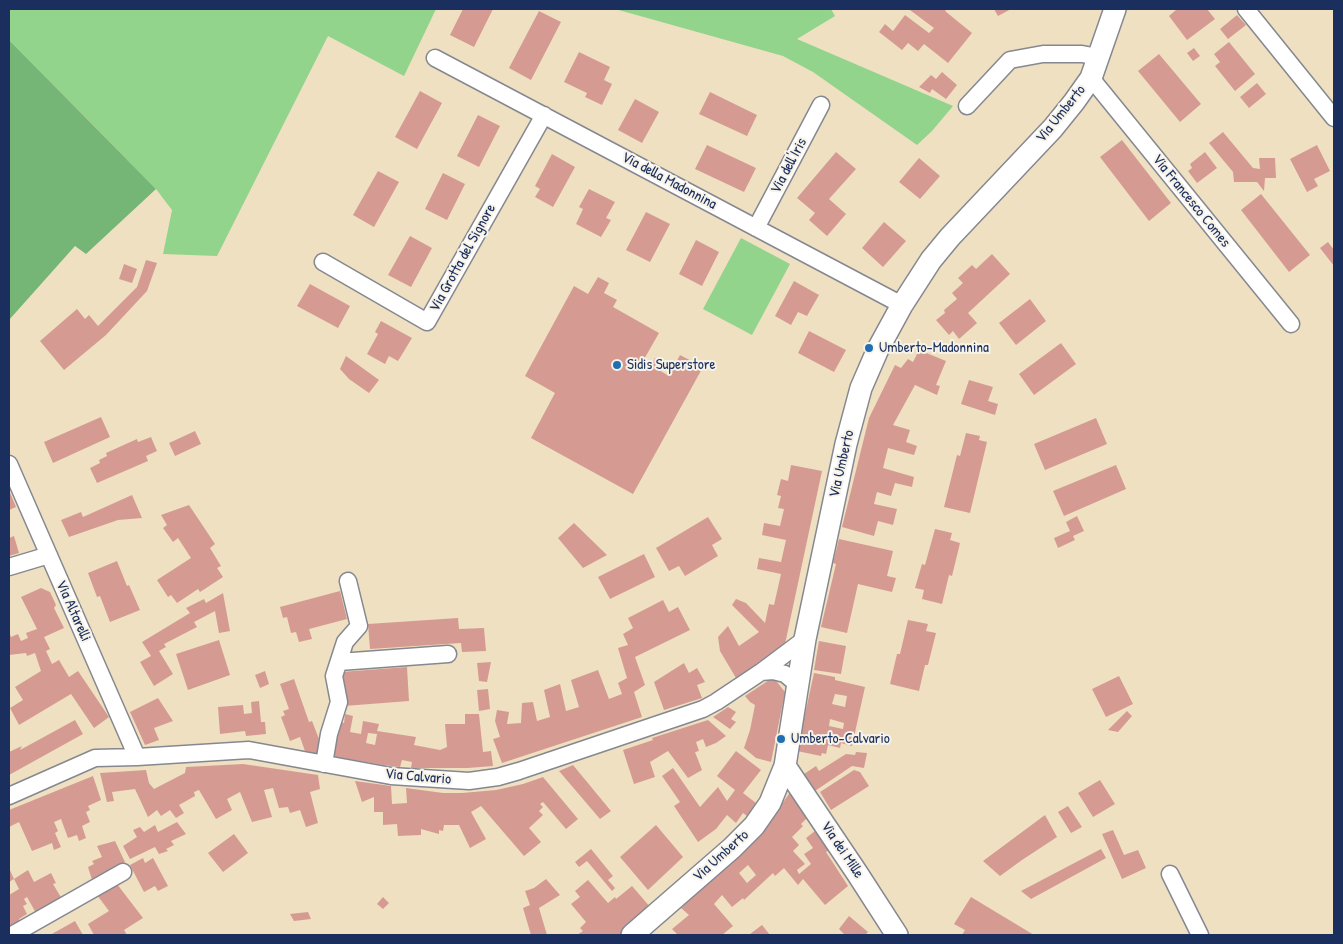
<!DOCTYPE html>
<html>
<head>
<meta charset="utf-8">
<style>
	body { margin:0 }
	#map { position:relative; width:1343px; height:944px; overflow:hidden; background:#efe0c1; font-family:"Patrick Hand",sans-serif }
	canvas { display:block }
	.frame { position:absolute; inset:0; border:10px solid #1b2f5e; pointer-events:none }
</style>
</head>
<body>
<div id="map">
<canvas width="1343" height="944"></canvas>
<div class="frame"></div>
</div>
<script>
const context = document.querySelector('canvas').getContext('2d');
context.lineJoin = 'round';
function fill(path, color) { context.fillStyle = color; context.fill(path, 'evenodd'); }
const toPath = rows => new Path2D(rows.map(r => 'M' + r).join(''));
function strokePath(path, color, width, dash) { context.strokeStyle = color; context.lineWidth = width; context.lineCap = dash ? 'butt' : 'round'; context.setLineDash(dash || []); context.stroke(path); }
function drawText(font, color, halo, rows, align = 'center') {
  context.font = font + ' "Patrick Hand",sans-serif'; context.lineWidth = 4; context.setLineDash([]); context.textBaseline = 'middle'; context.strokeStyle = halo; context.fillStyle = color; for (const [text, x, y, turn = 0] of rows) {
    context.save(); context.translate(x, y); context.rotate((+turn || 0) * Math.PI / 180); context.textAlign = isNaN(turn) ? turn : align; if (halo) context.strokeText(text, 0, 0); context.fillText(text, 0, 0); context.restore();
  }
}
fill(toPath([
	[9,9,436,9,404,76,328,36,217,256,163,254,172,210,156,189,9,40],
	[615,9,831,9,835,16,797,39,953,106,932,131,917,145,813,72,783,56],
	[741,238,790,264,752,335,703,309]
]), '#92d48b');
fill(toPath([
	[9,40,156,189,86,254,75,246,9,320]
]), '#75b677');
fill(toPath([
	[463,9,493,9,474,47,450,35],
	[911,9,947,9,945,11,972,33,948,63,924,44,918,51,908,43,902,50,879,32,885,24,893,31,905,15,929,33,934,28,910,10],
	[994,9,1011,9,998,16],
	[1176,9,1207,9,1215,19,1187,40,1169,16,1176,10],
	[539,11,561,22,531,80,509,68],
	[1237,15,1246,25,1228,39,1220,29],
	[1229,42,1255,74,1235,91,1215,66,1220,62,1214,54],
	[1194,48,1200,56,1193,61,1187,53],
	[579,52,610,67,604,80,612,84,602,105,585,97,587,93,564,82],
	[1159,54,1201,104,1180,122,1138,71],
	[942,72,957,85,946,99,932,89,930,93,919,87,931,75,936,79],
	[1257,83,1266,94,1249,108,1240,97],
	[420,91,442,103,417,149,395,137],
	[710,92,757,115,747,136,699,114],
	[635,99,659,112,642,143,618,130],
	[478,115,500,126,479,167,457,156],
	[1223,132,1253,168,1260,169,1259,158,1275,158,1276,178,1265,178,1264,191,1257,182,1234,182,1233,172,1209,143],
	[1122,140,1171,203,1149,221,1100,157],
	[707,145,756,168,744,192,695,169],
	[1317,145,1330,171,1314,179,1318,186,1307,192,1290,159],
	[836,152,856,169,829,199,846,214,827,236,809,220,815,213,797,198],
	[1205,152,1217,168,1197,183,1188,171,1192,168,1190,164],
	[552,154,575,167,553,207,535,197,540,189,535,186],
	[919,158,940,176,920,199,899,182],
	[378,171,399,182,374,227,353,215],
	[443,173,465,184,447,220,425,209],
	[589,189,615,202,606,218,611,220,601,237,576,224,583,209,579,207],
	[1261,194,1310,255,1289,272,1241,210],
	[646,212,670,224,650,262,626,250],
	[884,222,906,241,883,267,862,248],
	[410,236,432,248,411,287,388,275],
	[696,240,719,252,702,286,679,274],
	[1328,242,1334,250,1334,266,1320,248],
	[992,254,1010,274,968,313,977,323,959,339,953,331,949,335,936,320,945,313,944,310,957,299,952,293,963,283,958,278,972,265,976,269],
	[146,260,157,263,147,291,106,335,64,370,40,341,77,309,85,319,89,315,98,326,137,287],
	[124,264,137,269,132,283,119,279],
	[598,277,609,283,604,293,617,300,613,307,659,333,643,361,651,366,655,358,663,362,659,370,669,376,680,355,703,367,633,494,531,438,555,393,525,376,574,286,588,294],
	[794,281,819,295,807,316,798,312,791,325,775,316],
	[310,284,350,306,338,328,297,306],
	[1030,299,1046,321,1016,345,999,323],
	[381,321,412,338,398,361,389,356,385,364,367,354,378,334,375,332],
	[809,331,846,350,834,372,798,353],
	[1061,343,1076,364,1034,395,1019,374],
	[919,350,946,361,936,385,940,386,937,395,915,385,893,425,910,430,906,442,917,446,914,455,888,448,883,468,914,477,912,487,895,483,891,496,877,492,874,504,897,509,893,525,878,521,874,536,842,527,869,418,895,365,901,368,908,359,913,362],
	[346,356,379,380,369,393,349,379,340,369],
	[969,380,993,387,988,401,998,404,995,415,961,404],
	[101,417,110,437,53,463,44,442],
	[1096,418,1107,444,1045,470,1034,444],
	[195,431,201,444,175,456,169,443],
	[966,433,980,436,979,440,987,442,970,513,944,507,957,455,960,456],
	[151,437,157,451,146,456,148,461,97,483,90,468,100,463,99,460,107,456,106,453,137,439,138,442],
	[791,465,822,471,785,644,736,678,720,651,718,637,728,626,739,646,759,632,732,605,736,599,746,603,765,623,769,604,774,605,781,574,757,569,759,558,781,562,786,540,762,535,764,523,780,526,784,509,778,508,781,496,777,495,781,479,788,481],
	[1116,465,1126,489,1064,516,1053,491],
	[9,490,16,507,9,510],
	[132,495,142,518,118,520,69,537,61,520,81,512,83,517],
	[189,505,215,544,210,548,221,566,217,568,223,577,200,592,198,589,177,603,171,595,168,597,157,580,191,558,178,538,173,542,163,528,167,525,161,515],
	[1077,516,1084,531,1073,536,1075,540,1058,548,1054,538,1070,531,1066,522],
	[708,517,722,539,712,545,718,556,685,576,679,566,669,571,656,548],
	[574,523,607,555,583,568,558,538],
	[935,529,952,533,950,540,960,543,952,576,949,575,942,604,922,599,924,590,915,588,922,564,925,565],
	[14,536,19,553,9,556,9,538],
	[839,539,893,551,887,576,896,578,892,592,858,584,847,633,821,627,836,564,833,563],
	[644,554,655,577,610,599,598,577],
	[117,561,127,586,129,585,140,610,110,622,100,596,97,597,88,573],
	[41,588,50,592,56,605,54,608,64,628,44,637,50,649,46,651,52,664,59,660,69,677,78,671,109,717,94,728,71,694,19,725,10,708,23,700,15,687,41,671,35,653,27,656,26,653,9,655,9,632,11,637,18,634,21,641,28,638,26,633,37,629,21,597],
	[340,591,347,619,309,629,312,639,299,642,296,632,291,633,287,617,283,618,280,607],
	[223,593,230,631,219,633,215,611,194,622,197,627,164,644,166,647,159,651,173,674,154,686,140,662,151,656,142,642,190,613,186,608,204,599,206,603],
	[663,600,669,612,678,607,690,630,635,657,645,685,634,692,642,717,502,763,493,739,500,737,495,721,497,710,509,712,507,724,521,723,522,703,533,702,537,721,550,717,544,690,560,684,566,711,579,707,571,680,598,670,609,699,622,694,618,683,627,678,618,648,628,645,623,634,633,628,628,618],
	[458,618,459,629,484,628,486,651,462,652,461,643,370,649,368,624],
	[908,620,928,624,926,631,936,633,928,665,925,665,919,691,890,684,897,654,900,654],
	[219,640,230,675,188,690,176,654],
	[819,641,846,646,841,674,814,670],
	[491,662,487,682,479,681,477,663],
	[684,663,689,673,697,668,705,682,697,685,702,698,664,710,654,682],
	[407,667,409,701,344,706,341,672],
	[265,671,269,684,260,688,255,675],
	[814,673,835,677,835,680,865,687,852,746,841,743,840,748,828,745,826,754,822,753,821,756,797,751],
	[835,694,847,696,845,707,832,704],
	[830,719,844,723,843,729,829,726],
	[1119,676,1133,704,1106,717,1092,689],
	[294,679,309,722,312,721,319,739,317,754,305,751,300,737,290,741,281,717,285,715,283,711,289,709,280,684],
	[774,679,777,682,785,692,771,762,756,758,744,748,750,730,755,705,750,702,745,696,769,680],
	[488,689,490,709,479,711,477,690],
	[158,698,173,721,154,728,159,740,145,745,130,712],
	[259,701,261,722,265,722,266,734,246,736,245,731,220,734,218,707,243,705,244,714,252,713,251,702],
	[728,707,736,712,731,719,736,722,730,729,713,717],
	[1127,711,1132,716,1118,732,1108,730],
	[345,714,353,716,350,732,361,734,363,721,379,724,377,731,416,737,414,745,440,750,447,747,445,724,465,724,465,714,479,714,483,752,491,751,493,766,468,768,411,768,412,762,402,760,400,767,383,765,331,756,336,721,344,723],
	[368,733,377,734,375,745,366,743],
	[75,720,83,734,9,775,9,752,22,746,20,750],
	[708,720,726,736,716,743,706,747,703,739,696,742,699,751,695,752,702,770,688,778,668,751,650,762,655,777,634,784,623,750,653,740,652,738],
	[736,751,761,770,743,793,756,803,747,816,743,813,736,823,727,815,716,829,698,842,674,806,680,802,662,776,673,768,700,807,718,787,727,801,735,790,717,776],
	[856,752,867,753,864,768,852,766,815,791,804,774,816,766,819,771,846,754,855,755],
	[243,764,318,775,320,789,310,792,318,823,306,827,300,810,290,813,288,807,279,808,273,788,264,790,272,817,252,822,240,792,227,799,232,810,216,819,199,790,194,792,195,796,179,805,184,813,176,818,170,810,161,816,157,810,148,817,135,789,112,792,114,801,107,802,100,773,146,770,149,783,154,789,185,773,186,767],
	[573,765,611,811,600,819,559,771],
	[854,770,860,772,869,786,831,810,820,792],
	[93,776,101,800,88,806,90,810,86,812,90,822,82,826,86,838,79,841,77,835,68,838,61,819,54,822,58,831,55,833,61,847,54,850,52,843,32,851,19,822,9,827,9,810],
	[543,777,578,819,566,829,543,802,540,804,543,807,539,811,543,815,529,828,541,842,524,856,481,806,471,812,486,839,470,848,459,825,444,825,443,831,439,830,439,834,421,829,421,835,398,836,397,824,383,825,383,812,374,812,374,797,362,802,355,781,391,786,392,804,407,803,406,788,443,793,462,793,496,790,523,784],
	[1100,780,1115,804,1093,817,1078,793],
	[791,791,808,817,801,824,803,826,792,837,799,845,793,851,805,864,797,870,799,874,811,864,804,854,813,848,806,838,815,831,829,850,826,852,848,886,825,905,803,879,798,885,784,868,775,876,773,873,744,900,743,898,732,907,722,895,714,904,733,926,722,935,678,935,672,929,689,915,681,908,763,831],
	[748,865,756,875,747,883,739,873],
	[1068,806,1082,827,1071,833,1058,812],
	[1045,815,1057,837,1022,860,1000,876,983,861],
	[177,822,186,834,171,841,174,845,166,849,168,851,159,854,155,847,130,859,123,846,137,837,133,830,140,827,144,832,155,825,158,832],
	[656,825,683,857,648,890,620,857],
	[1113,830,1124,855,1138,850,1146,868,1122,879,1102,834],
	[234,834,248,853,223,872,208,853],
	[115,841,125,862,92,880,88,867,94,864,92,861,102,857,97,846],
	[591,849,613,876,608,880,615,888,612,891,587,861,579,867,575,862],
	[1101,849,1106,858,1031,899,1021,891],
	[143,858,145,863,153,858,168,886,158,891,155,886,144,892,130,865],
	[9,868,14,879,9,882],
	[28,870,34,882,51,873,56,883,53,884,62,899,36,913,27,897,24,899,27,904,23,906,27,914,19,919,20,922,9,928,9,895,19,889,14,879],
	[546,879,560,895,539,908,547,935,531,935,523,908,530,905,525,891,534,888],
	[588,880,608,903,615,897,616,899,632,886,651,908,620,935,577,935,583,931,580,928,586,922,571,904,580,897,575,891],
	[117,884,143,918,124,930,127,935,94,935,88,924,109,911,97,895],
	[383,897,389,903,383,909,377,904],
	[971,897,1034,935,962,935,965,930,954,924],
	[308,912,311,919,294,921,290,914],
	[849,916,868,932,865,935,845,935,839,929],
	[75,921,83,935,50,935],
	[762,925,770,935,751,935,750,934]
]), '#d59b93');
const minor = toPath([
	[1246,9,1334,118],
	[435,58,902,305],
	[1091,78,1291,324],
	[967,106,1010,60,1043,54,1082,54,1098,57],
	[756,228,821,105],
	[323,262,427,322,544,115],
	[9,464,137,757],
	[9,567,49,555],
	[339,662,448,654],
	[761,672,773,671,785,674,798,685],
	[324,764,329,734,339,702,334,676,345,642,359,626,348,581],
	[9,796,95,758,137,757,249,750,391,776,469,781,498,777,519,771,703,709,716,702,761,672,805,639],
	[1170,874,1200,935],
	[12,935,123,872]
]);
const major = toPath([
	[785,766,857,873,897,935],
	[632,935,732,848,754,826,770,803,785,766,805,639,846,444,861,388,878,349,902,305,931,260,950,237,1053,128,1074,102,1091,78,1115,9]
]);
strokePath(minor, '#858890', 19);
strokePath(major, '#858890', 24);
strokePath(minor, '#fff', 16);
strokePath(major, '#fff', 21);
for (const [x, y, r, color] of [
	[869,348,5,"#1f6fb2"],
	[617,365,5,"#1f6fb2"],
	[781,739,5,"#1f6fb2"]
]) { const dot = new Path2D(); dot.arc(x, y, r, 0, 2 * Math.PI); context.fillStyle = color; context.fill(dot); strokePath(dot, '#f7f3e8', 2); }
drawText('15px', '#1b2f5e', '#f7f3e8', [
	["Via Umberto",1061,114,-51],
	["Via dell'Iris",789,166,-62],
	["Via della Madonnina",669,181,28],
	["Via Francesco Comes",1191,201,51],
	["Via Grotta del Signore",463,258,-61],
	["Via Umberto",842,464,-77],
	["Via Altarelli",73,611,66],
	["Via Calvario",418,777,5],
	["Via dei Mille",842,850,56],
	["Via Umberto",721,856,-42]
]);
drawText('15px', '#1b2f5e', '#f7f3e8', [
	["Umberto-Madonnina",879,348],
	["Sidis Superstore",627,365],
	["Umberto-Calvario",791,739]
], 'left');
</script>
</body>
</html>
